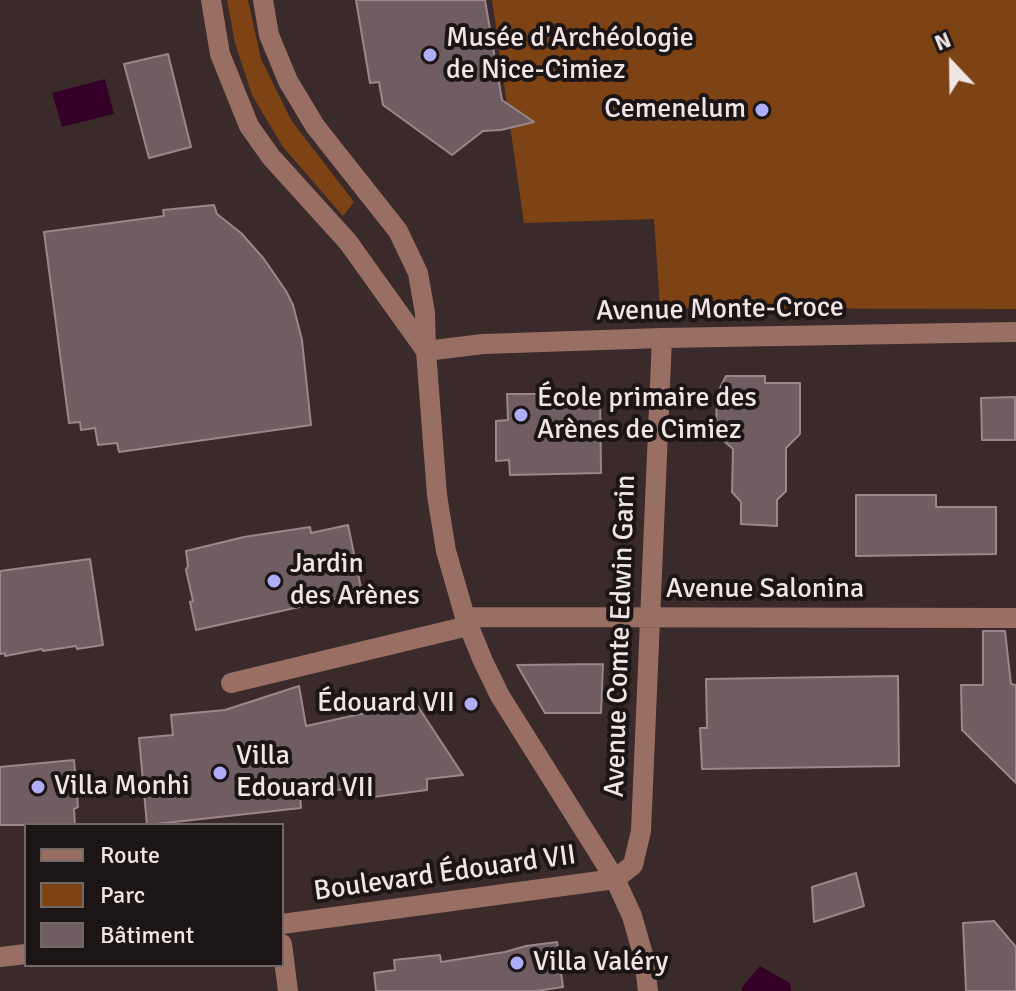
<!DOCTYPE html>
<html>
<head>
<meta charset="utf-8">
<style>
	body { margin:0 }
	#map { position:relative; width:1016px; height:991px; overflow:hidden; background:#3b2a2a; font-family:Signika,sans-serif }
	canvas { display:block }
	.legend { position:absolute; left:24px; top:823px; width:260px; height:144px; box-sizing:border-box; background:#1c1515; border:2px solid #716868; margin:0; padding:10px 14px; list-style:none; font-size:24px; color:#f1e5e5 }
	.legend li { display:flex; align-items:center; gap:16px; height:40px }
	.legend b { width:40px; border:2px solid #716868 }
	.north { position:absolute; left:912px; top:24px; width:80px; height:80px; -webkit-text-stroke:6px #1c1515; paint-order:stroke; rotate:338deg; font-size:22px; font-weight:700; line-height:32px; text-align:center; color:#f1e5e5 }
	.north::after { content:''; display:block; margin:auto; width:28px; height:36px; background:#f1e5e5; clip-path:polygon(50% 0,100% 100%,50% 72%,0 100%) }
</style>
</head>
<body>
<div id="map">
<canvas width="1016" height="991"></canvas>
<ul class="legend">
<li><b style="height:10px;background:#9a6f63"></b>Route</li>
<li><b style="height:22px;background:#7d4314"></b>Parc</li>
<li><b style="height:22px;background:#705d62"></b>Bâtiment</li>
</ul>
<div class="north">N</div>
</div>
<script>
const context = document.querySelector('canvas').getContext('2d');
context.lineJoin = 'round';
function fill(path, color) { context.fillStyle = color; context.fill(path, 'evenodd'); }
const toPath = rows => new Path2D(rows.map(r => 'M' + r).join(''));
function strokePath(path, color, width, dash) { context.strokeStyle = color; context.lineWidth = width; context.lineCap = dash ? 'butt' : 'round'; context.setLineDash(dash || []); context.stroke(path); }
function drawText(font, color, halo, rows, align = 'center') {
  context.font = font + ' Signika,sans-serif'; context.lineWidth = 8; context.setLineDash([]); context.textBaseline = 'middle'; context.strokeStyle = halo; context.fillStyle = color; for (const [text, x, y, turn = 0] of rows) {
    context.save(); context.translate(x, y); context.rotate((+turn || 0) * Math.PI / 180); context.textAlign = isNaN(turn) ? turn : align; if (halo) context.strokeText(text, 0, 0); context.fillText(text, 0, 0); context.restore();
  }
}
fill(toPath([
	[227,0,248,0,261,59,291,120,354,202,343,216,283,147,252,95,235,43],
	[492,0,1016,0,1016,309,660,308,654,219,524,223]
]), '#7d4314');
fill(toPath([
	[105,79,114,114,62,127,52,93],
	[760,966,790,983,791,991,742,991,742,987]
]), '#350028');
const building = toPath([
	[356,0,485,0,502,100,534,122,501,130,483,131,452,155,383,105,379,82,370,83,356,0],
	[168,54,191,147,149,158,124,64,168,54],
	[214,205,217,214,241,233,264,259,286,291,293,305,302,340,311,425,119,452,117,443,98,445,95,428,81,430,80,422,69,423,44,232,164,216,163,210,214,205],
	[726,376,765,376,765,383,800,383,800,434,786,448,786,491,777,500,777,526,741,524,741,502,732,492,733,449,716,434,717,394,726,376],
	[507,394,600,394,601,473,510,475,509,460,496,461,496,421,508,420,507,394],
	[1015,397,1015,440,982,440,981,398,1015,397],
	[856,495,936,495,936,507,996,507,996,554,856,556,856,495],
	[348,525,362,593,196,630,190,602,193,601,186,570,188,566,186,551,244,537,310,527,311,533,348,525],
	[90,559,103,645,77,649,76,646,43,651,42,649,5,656,5,653,0,654,0,571,90,559],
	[983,631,1005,631,1011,684,1016,685,1016,783,962,730,961,685,983,685,983,631],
	[603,664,601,713,545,713,517,665,603,664],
	[898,676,899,766,702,769,700,728,707,728,706,679,898,676],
	[299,686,306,726,415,702,463,775,427,779,427,790,373,797,372,786,300,794,301,808,147,825,139,738,173,735,171,715,225,710,299,686],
	[74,760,78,807,74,809,75,825,0,825,0,767,74,760],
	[856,873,864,906,814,922,812,887,856,873],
	[994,921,1016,947,1016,991,966,991,963,923,994,921],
	[557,942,563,987,536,991,376,991,374,973,395,970,394,960,440,955,441,962,505,952,526,946,557,942]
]);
fill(building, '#705d62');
strokePath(building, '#9a868b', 2);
strokePath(toPath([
	[211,0,220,54,249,126,271,157,348,242,426,351],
	[263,0,269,35,288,81,315,126,398,231,418,273,425,313,426,351,437,495,446,551,465,617,483,661,500,696,615,879,632,916,644,958,648,991],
	[426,351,483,344,662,338,1016,332],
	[465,617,1016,618],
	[231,683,468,626],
	[282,924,615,879,633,865,641,831,662,338],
	[282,944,288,991],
	[0,957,26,954]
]), '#9a6f63', 20);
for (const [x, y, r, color] of [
	[430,55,8,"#b0aefa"],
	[762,110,8,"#b0aefa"],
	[521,415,8,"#b0aefa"],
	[274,581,8,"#b0aefa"],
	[471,704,8,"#b0aefa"],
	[220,773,8,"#b0aefa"],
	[38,787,8,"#b0aefa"],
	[517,963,8,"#b0aefa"]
]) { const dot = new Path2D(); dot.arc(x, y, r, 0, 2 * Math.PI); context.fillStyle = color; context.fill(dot); strokePath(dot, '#1c1515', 3); }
drawText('28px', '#f1e5e5', '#1c1515', [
	["Musée d'Archéologie",446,39],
	["de Nice-Cimiez",446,71],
	["Cemenelum",746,110,"right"],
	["École primaire des",537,399],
	["Arènes de Cimiez",537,431],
	["Jardin",290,565],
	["des Arènes",290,597],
	["Édouard VII",455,704,"right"],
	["Villa",236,757],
	["Edouard VII",236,789],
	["Villa Monhi",54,787],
	["Villa Valéry",533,963]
], 'left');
drawText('28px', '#f1e5e5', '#1c1515', [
	["Avenue Monte-Croce",720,310,-1],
	["Avenue Salonina",765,590],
	["Avenue Comte Edwin Garin",621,636,-88],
	["Boulevard Édouard VII",445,874,-8]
]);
</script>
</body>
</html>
